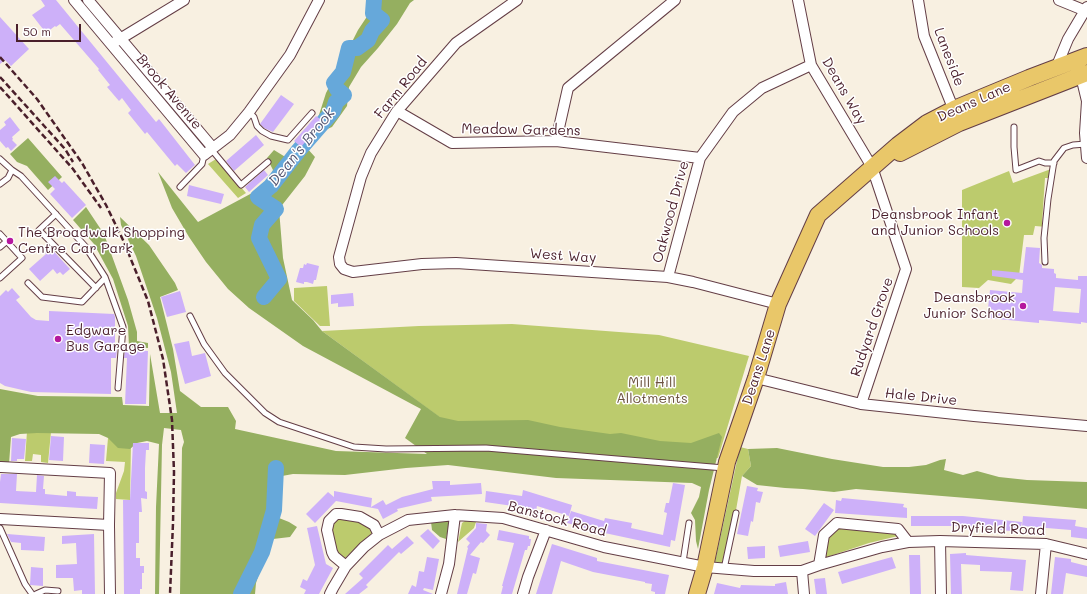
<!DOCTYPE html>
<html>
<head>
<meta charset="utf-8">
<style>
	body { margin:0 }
	#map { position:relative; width:1087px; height:594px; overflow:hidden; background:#f8f0e1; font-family:Mali,sans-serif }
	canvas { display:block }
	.scale { position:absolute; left:16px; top:24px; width:65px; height:18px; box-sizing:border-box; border:2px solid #4a1f2b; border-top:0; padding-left:5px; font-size:12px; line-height:14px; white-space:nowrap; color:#4a1f2b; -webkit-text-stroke:3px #fff; paint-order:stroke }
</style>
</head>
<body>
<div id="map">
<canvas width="1087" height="594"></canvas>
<div class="scale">50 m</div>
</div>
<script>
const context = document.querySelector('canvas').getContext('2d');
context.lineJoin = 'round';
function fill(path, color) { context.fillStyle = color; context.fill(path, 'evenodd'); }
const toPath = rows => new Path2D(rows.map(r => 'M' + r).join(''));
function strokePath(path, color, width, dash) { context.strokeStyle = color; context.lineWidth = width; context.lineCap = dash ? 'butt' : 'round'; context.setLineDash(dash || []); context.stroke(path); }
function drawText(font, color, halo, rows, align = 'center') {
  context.font = font + ' Mali,sans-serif'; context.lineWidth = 3; context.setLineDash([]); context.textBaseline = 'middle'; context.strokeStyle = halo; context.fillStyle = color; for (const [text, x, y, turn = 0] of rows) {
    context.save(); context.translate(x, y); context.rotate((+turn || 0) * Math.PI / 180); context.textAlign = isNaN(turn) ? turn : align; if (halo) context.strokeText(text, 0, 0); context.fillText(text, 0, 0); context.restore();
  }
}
fill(toPath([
	[216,159,246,193,238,198,208,164],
	[1051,169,1051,178,1045,178,1042,223,1047,224,1047,227,1035,226,1033,235,1024,235,1019,276,1011,284,988,280,979,288,962,287,962,190,1009,171,1013,183],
	[327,286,330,326,320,326,294,301,294,288],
	[512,324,659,335,749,356,718,458,542,434,449,424,322,331,419,326],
	[27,431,51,432,48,463,41,462,41,455,33,454,32,461,25,461],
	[108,438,131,443,130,500,116,499,116,493,124,471,125,462,106,461],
	[740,447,748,449,751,466,742,476,736,510,734,512,722,563,715,562],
	[340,517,365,522,374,531,343,560,337,556,330,529,332,522],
	[465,521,476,522,474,528,458,542,462,523],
	[838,526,893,532,898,536,869,543,824,558,827,538]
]), '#bccb6d');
fill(toPath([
	[378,0,414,0,410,3,397,24,378,48,361,67,349,87,347,106,332,127,318,133,318,118,326,93,358,30],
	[28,138,62,177,48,190,27,166,17,162,10,154],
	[306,147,315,157,305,176,279,209,283,258,292,300,313,320,322,331,440,417,458,421,528,420,560,427,610,434,621,433,660,441,691,443,719,433,722,437,709,490,698,549,696,541,695,520,691,513,699,497,701,487,692,483,556,478,448,465,406,468,345,475,293,474,282,476,274,516,289,522,297,527,290,537,273,539,264,558,256,583,255,594,180,594,182,448,184,442,181,430,164,428,162,445,159,594,155,594,156,507,159,444,147,441,137,443,130,449,118,448,108,438,99,434,37,433,20,434,11,437,9,464,0,462,0,389,38,396,122,397,123,405,149,406,150,354,160,413,177,413,171,372,157,318,136,256,121,225,120,217,149,245,175,283,178,290,160,297,173,349,180,391,201,407,228,407,236,421,235,429,336,451,427,454,405,438,421,409,303,346,249,308,228,289,206,262,189,237,172,208,158,172,198,222,267,185,273,170,267,158,274,150,287,158],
	[86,207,104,234,128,300,137,332,137,341,148,343,148,348,129,347,128,326,113,279,94,244,73,220],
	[777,448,832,459,883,467,909,467,926,465,940,460,946,459,944,470,963,475,977,471,999,477,1027,480,1087,482,1087,509,979,499,856,489,834,492,803,489,785,488,757,485,742,476,751,466,748,449],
	[445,520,449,523,446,539,440,537,432,530,431,522]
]), '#95af60');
strokePath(toPath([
	[264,297,279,279,259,238,262,225,276,209,258,197,271,186,299,150,333,111,336,102,344,95,337,89,334,83,343,72,349,48,357,48,368,40,372,31,382,20,373,13,374,0],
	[241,594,262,552,274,510,276,468]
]), '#66a8da', 16);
fill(toPath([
	[41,0,56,0,156,122,159,119,195,165,186,173,177,164,175,166,147,132,145,134,128,113,131,110,122,98,119,101,107,87,110,85,98,70,99,69,60,24,56,27,55,26,46,33,32,15,45,6],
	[0,17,29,49,11,66,5,60,0,64],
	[281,95,294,104,273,132,264,128,260,124],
	[316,116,323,121,301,147,294,141],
	[10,117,20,130,12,137,13,139,12,140,17,145,11,151,8,147,6,148,0,141,0,130,6,125,4,122],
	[256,135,264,145,234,171,226,161],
	[264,170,268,175,249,192,245,187],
	[55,176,62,183,64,181,86,205,72,218,50,194,55,189,48,182],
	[189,185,224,194,221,204,187,196],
	[48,245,70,269,63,275,60,272,57,274,53,269,40,281,29,269,46,254,43,250],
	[1026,247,1040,248,1039,263,1042,265,1042,268,1054,269,1054,273,1056,274,1056,278,1078,280,1078,276,1087,276,1087,323,1081,322,1081,324,1039,320,1039,323,987,318,990,290,1022,293,1023,280,992,276,992,270,1023,273],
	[1055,287,1081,289,1079,313,1053,311],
	[307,263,319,266,316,280,314,280,313,284,307,282,304,282,304,284,296,282,300,268,303,268,304,264,306,265],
	[12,288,20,297,16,300,31,317,36,320,49,321,49,311,114,314,115,317,115,350,117,350,116,358,111,358,111,394,31,392,5,386,0,383,0,296,6,290,8,292],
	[180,291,186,312,167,317,161,297],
	[353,293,354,306,338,307,338,303,331,304,331,295],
	[189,341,192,356,205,353,211,376,185,384,174,344],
	[125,350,148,351,146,404,125,404,127,358,124,358],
	[51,436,64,437,63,461,49,460],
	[12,438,26,439,24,459,17,459,17,461,11,461],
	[133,443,149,443,149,450,146,450,145,468,145,491,147,492,147,499,141,498,142,512,139,512,139,543,136,543,136,558,140,558,140,566,144,566,144,573,142,573,142,589,140,589,140,594,124,594,123,500,130,500],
	[90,444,105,445,104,464,89,463],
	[1,474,17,474,16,491,36,492,37,475,44,476,43,489,45,489,45,494,67,496,67,491,76,492,76,496,98,497,97,509,0,503,0,482],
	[432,481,450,481,450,485,481,483,482,494,431,497,432,501,397,509,398,511,383,519,378,509,336,501,315,523,306,514,328,492,334,497,334,491,372,498,371,507,383,500,386,505,402,497,433,489],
	[673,483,685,485,675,541,671,540,670,547,600,532,567,523,571,511,604,521,605,518,632,523,631,528,663,535,667,513,664,512,666,503,669,503],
	[747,486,758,488,757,491,763,492,760,503,756,502,753,522,751,521,748,536,737,534],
	[523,490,572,505,569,516,537,506,536,511,520,507,485,502,486,491,522,496],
	[842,498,904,504,903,507,907,508,907,518,835,513,836,500,841,501],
	[824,503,834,510,815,536,805,529],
	[911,516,963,516,1022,522,1020,532,962,526,911,526],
	[1023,516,1076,520,1075,526,1087,528,1087,539,1071,537,1071,530,1022,526],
	[476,523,487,524,486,531,490,535,483,543,481,542,470,555,480,558,476,574,473,573,467,594,457,594,468,548,467,547,470,543,466,539,476,528],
	[317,526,326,564,333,568,319,594,304,594,306,590,300,587,303,579,307,581,315,565,307,528],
	[428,529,440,541,433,549,420,536],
	[499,530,529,536,529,539,531,539,530,546,528,546,527,550,525,550,512,594,501,594,503,586,502,586,514,543,497,540],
	[7,534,45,537,44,551,21,550,21,543,11,542],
	[94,534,95,594,82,594,82,590,74,591,73,578,56,578,56,565,77,564,76,543,62,544,62,536],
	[407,536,414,543,401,554,399,552,366,585,368,587,359,594,345,594,363,578,359,574,388,545,392,549],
	[808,541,810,552,780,557,778,546],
	[552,544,597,558,597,561,669,575,665,594,655,594,655,592,651,591,652,584,645,583,645,582,593,572,561,561,552,594,536,594],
	[765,546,765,558,748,559,747,547],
	[966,553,966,555,1026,560,1023,591,1010,590,1012,572,980,571,980,565,961,564,962,594,951,594,950,554],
	[909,555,920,555,921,594,910,594],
	[427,557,439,559,433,590,424,588,423,590,433,594,408,594,412,585,416,587,419,571,424,572],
	[892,557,896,568,842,584,838,572],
	[1055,557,1071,559,1071,562,1087,566,1087,577,1066,573,1063,594,1051,594],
	[31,567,43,568,43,586,30,585],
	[825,578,827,594,816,594,814,579],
	[786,582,788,594,714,594,717,583,740,588,741,585,775,586,775,584]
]), '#cdb0f9');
const lane = toPath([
	[249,112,254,117,257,126,262,131,271,136,288,140,312,113],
	[1014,127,1014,147,1016,170,1039,161,1045,163,1054,163],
	[211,149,241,185,268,162],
	[0,159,12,170,8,178,0,184],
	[12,170,21,176,85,246,105,277,123,327,118,388],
	[180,187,202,164,204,155],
	[56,214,39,230,96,288],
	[0,234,22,258,0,278],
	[0,247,7,241],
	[1045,262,1044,238,1048,199,1054,161,1064,148,1073,145,1086,144],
	[28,283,42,297,82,302,105,278],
	[190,316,204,344,225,373,265,413,279,422,354,447,386,449,486,448,724,468],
	[0,528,25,584,32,594],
	[683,562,689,523],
	[724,569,736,513],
	[36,594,45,590,58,591]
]);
const street = toPath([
	[74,0,204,155,230,135,249,112,290,55,319,0],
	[88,0,213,148],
	[517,0,456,43,397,111,371,153,361,177,339,257,340,264,344,269,353,272,422,264,456,263,668,277,693,282,778,304],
	[798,0,811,65,872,167,906,269,861,404],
	[918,0,924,36,955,113],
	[1059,0,1086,11],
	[115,42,184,0],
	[1057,70,1056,68,1068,39,1087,7],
	[1081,76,1087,101,1085,133,1087,158],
	[397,111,452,143,556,141,700,158],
	[556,141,568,88,675,0],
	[668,277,700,158,733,112,762,88,811,65],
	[756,378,861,404,974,416,1087,426],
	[1,467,110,473,109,525],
	[0,519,109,525,110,594],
	[940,541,941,594],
	[819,565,824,535,837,523,898,529,908,542],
	[346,566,334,556,332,552,327,530,329,521,336,514,341,514,360,517,374,525,379,535],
	[802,571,804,594],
	[330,594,333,588,346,566,364,547,379,535,408,520,455,515,503,518,604,547,705,567,754,571,802,571,819,565,882,547,908,542,940,541,1046,544,1087,554],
	[441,594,449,564,455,515],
	[523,594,528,577,546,530],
	[1041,594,1046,544]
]);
const primary = toPath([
	[900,153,959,123,1087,73],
	[697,594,705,567,727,462,756,378,778,304,818,215,898,145,927,123,954,109,1029,78,1087,56]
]);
strokePath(lane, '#643e46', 7);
strokePath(street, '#643e46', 12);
strokePath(primary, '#643e46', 18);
strokePath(lane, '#fff', 5);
strokePath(street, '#fff', 10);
strokePath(primary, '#e9c769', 16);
strokePath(toPath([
	[0,57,37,99,82,163,106,205,123,240,148,301,163,359,172,420,174,472,173,523,170,594],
	[0,77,65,149,73,162],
	[0,87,73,169,101,208]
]), '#4a1f2b', 2.5, [6, 3]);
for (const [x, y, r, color] of [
	[1007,223,4,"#b5179e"],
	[10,241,4,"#b5179e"],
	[1023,306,4,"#b5179e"],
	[58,339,4,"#b5179e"]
]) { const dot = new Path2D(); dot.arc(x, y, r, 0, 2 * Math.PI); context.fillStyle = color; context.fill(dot); strokePath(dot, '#fff', 1.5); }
drawText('14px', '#4a1f2b', '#fff', [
	["Laneside",949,57,69],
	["Farm Road",401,88,-51],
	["Deans Way",844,91,60],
	["Brook Avenue",169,92,50],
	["Deans Lane",974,102,-24],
	["Meadow Gardens",521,130,1],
	["Oakwood Drive",671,212,-75],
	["West Way",563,256,4],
	["Rudyard Grove",872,327,-71],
	["Deans Lane",759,367,-72],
	["Hale Drive",921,397,6],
	["Banstock Road",557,519,15],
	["Dryfield Road",998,529,2]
]);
drawText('14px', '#4a1f2b', '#fff', [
	["Deansbrook Infant",999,215],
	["and Junior Schools",999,231],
	["The Broadwalk Shopping",18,233,"left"],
	["Centre Car Park",18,249,"left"],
	["Deansbrook",1015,298],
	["Junior School",1015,314],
	["Edgware",66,331,"left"],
	["Bus Garage",66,347,"left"]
], 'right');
drawText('14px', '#6c533f', '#fff', [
	["Mill Hill",652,383],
	["Allotments",652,399]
]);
drawText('italic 15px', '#555671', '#fff', [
	["Dean's Brook",302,147,-51]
]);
</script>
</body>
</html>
